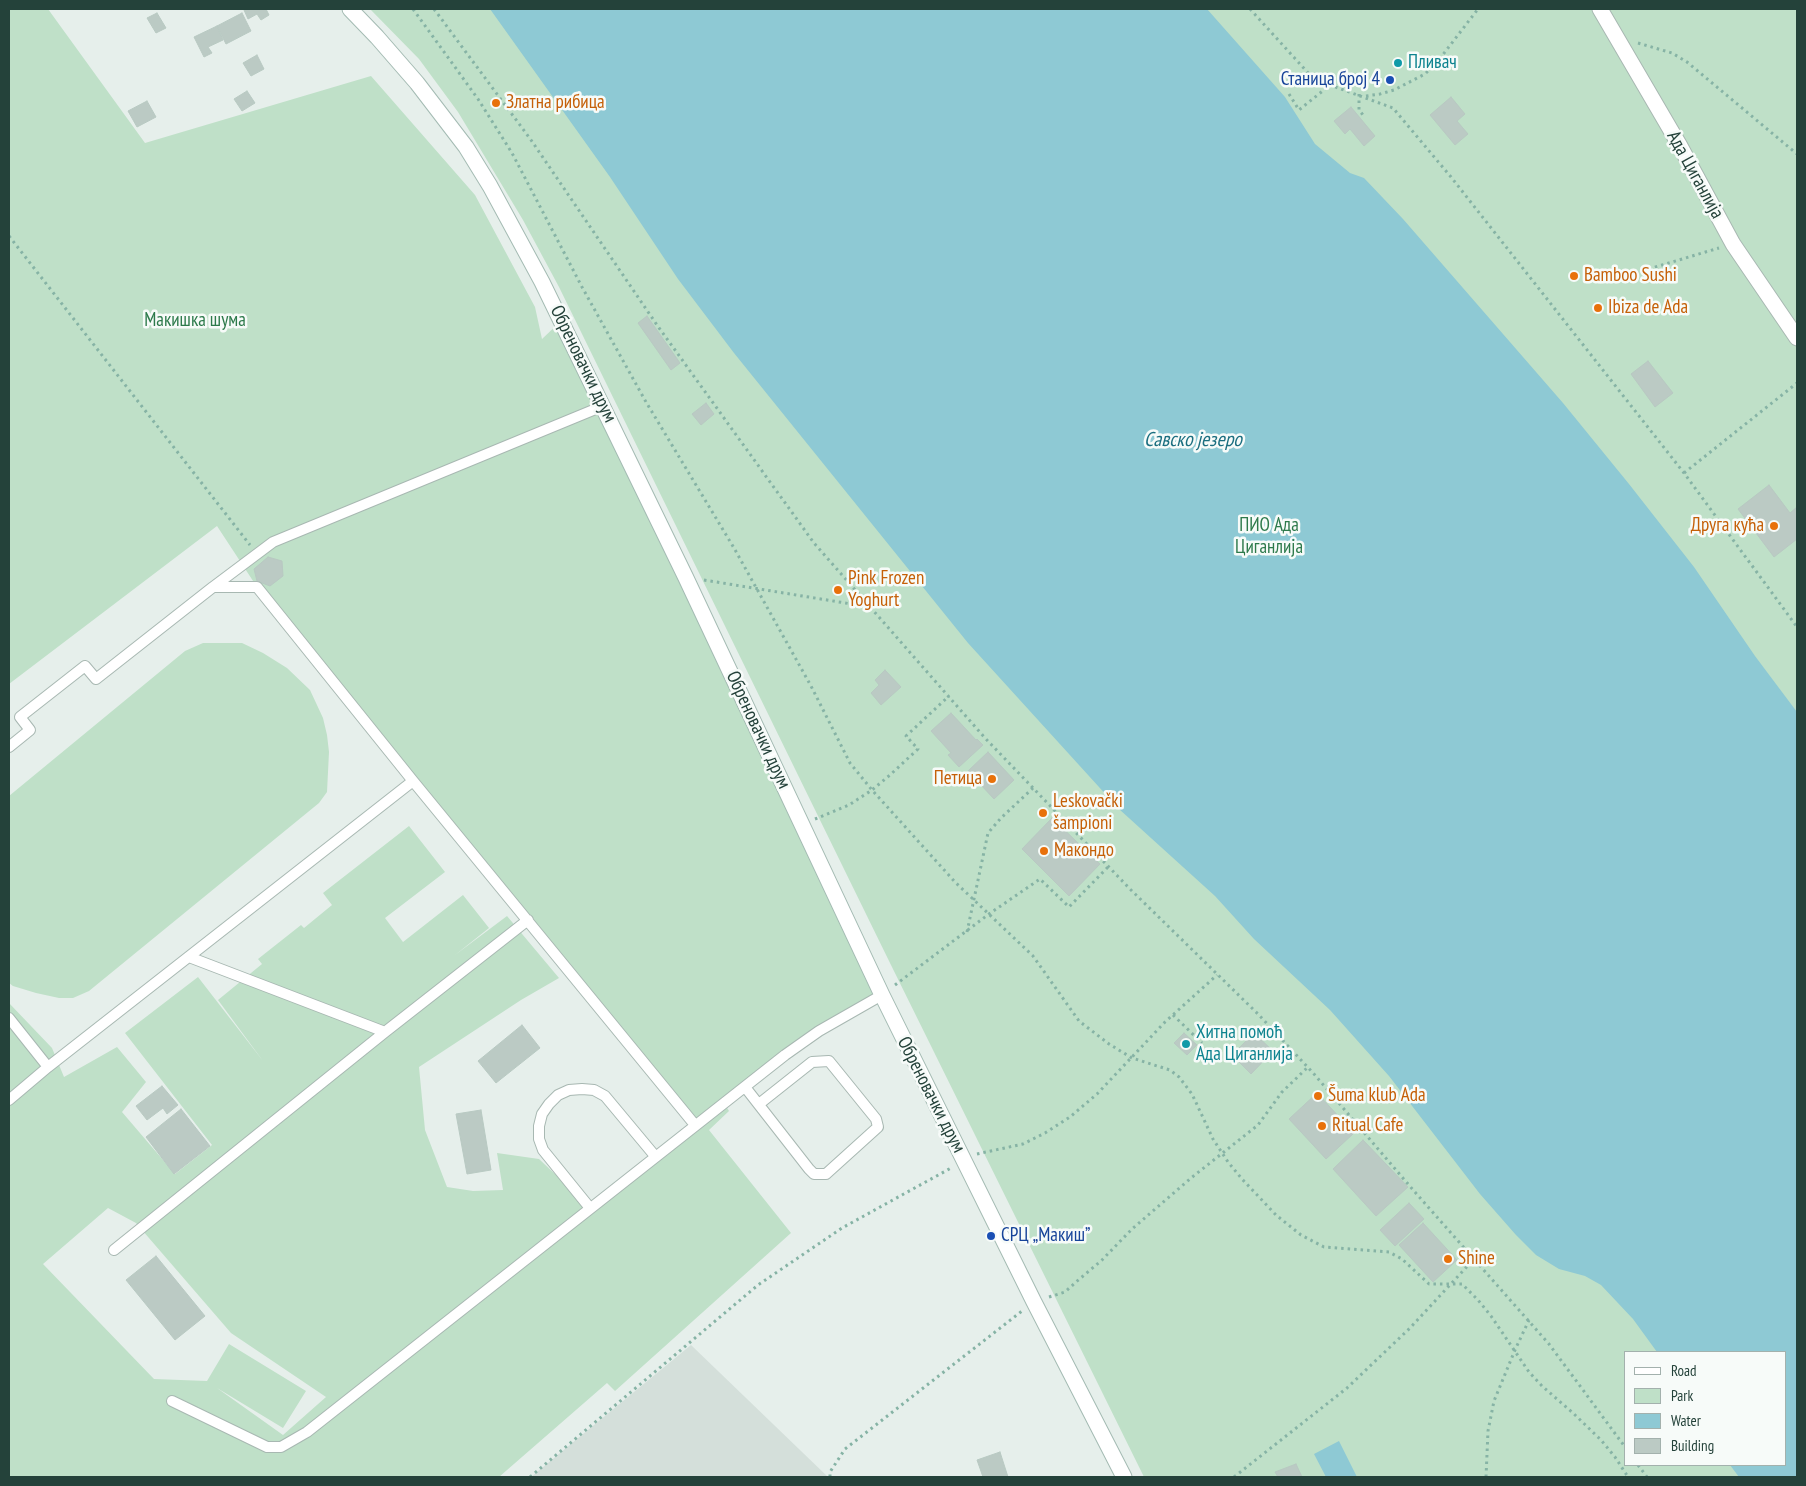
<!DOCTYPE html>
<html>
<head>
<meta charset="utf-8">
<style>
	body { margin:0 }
	#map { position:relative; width:1806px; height:1486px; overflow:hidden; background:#e6efeb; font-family:"PT Sans Narrow",sans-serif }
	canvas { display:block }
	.frame { position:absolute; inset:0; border:10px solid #24423a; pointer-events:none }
	.legend { position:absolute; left:1624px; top:1351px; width:162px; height:115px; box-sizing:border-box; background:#f7fbf9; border:1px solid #a3b1ad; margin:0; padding:6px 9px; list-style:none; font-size:15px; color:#24423a }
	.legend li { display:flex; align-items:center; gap:10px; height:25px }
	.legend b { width:25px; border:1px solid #a3b1ad }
</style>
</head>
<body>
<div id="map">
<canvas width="1806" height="1486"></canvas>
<div class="frame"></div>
<ul class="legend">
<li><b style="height:6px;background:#fff"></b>Road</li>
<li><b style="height:14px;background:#bfe0c8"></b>Park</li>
<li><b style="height:14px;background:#8ec9d4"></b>Water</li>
<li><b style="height:14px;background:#bbcac4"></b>Building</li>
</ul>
</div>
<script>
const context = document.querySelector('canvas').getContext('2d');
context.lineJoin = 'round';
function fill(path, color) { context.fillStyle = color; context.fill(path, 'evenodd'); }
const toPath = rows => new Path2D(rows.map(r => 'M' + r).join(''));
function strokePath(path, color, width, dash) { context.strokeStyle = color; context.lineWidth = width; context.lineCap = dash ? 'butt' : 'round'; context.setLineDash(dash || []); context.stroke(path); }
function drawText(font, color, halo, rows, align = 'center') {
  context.font = font + ' "PT Sans Narrow",sans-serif'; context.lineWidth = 5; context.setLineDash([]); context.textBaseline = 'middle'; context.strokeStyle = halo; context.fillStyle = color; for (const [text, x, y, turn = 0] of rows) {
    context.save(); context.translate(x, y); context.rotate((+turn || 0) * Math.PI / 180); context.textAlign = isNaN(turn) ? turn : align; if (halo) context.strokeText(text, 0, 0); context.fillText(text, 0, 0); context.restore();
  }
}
fill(toPath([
	[691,1345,828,1477,531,1477]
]), '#d4dfda');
fill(toPath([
	[9,9,48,9,145,143,371,76,475,195,535,307,542,339,562,320,882,995,819,1031,724,1103,729,1111,709,1130,791,1233,615,1391,607,1383,499,1477,9,1477,9,1003,52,1048,64,1077,117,1047,146,1082,122,1112,175,1174,212,1145,125,1033,198,977,263,1061,218,1000,262,964,258,959,301,925,304,928,332,905,323,893,409,826,445,872,385,918,403,942,463,895,489,928,455,955,507,916,559,978,521,1000,419,1067,425,1130,447,1187,473,1191,503,1190,497,1153,539,1159,590,1207,695,1125,257,587,217,526,9,684],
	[108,1208,136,1223,231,1333,326,1397,283,1435,217,1388,283,1428,306,1391,229,1344,207,1381,154,1379,43,1264],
	[370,9,1797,9,1797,1477,1144,1477,890,963,559,287,523,220,458,112,419,59],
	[1625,1352,1785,1352,1785,1465,1625,1465],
	[203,643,242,643,263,653,287,668,310,690,323,718,327,735,329,752,327,792,319,803,89,991,73,998,59,998,36,993,13,986,9,983,9,796,185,651]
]), '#bfe0c8');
fill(toPath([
	[490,9,1207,9,1285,97,1315,144,1350,173,1364,178,1403,219,1563,403,1629,484,1694,567,1755,656,1797,712,1797,1477,1739,1477,1730,1465,1785,1465,1785,1352,1657,1352,1633,1319,1601,1285,1585,1276,1559,1269,1536,1255,1516,1235,1480,1194,1389,1076,1330,1010,1254,939,1215,896,1119,809,968,643,734,353,678,279,610,177],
	[1339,1441,1357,1477,1326,1477,1314,1454]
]), '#8ec9d4');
const building = toPath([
	[246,9,266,9,269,15,261,20,257,14,248,19,244,10,246,9],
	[157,13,166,28,156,33,147,18,157,13],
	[242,13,251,31,226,44,217,26,242,13],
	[217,26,223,40,208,47,212,53,204,57,194,37,217,26],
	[257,55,264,69,251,76,243,63,257,55],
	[247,91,255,103,242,111,234,99,247,91],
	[1451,97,1465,114,1457,121,1468,134,1455,145,1430,115,1451,97],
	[147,101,156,117,137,127,128,111,147,101],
	[1351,107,1375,136,1364,146,1350,129,1345,134,1334,121,1351,107],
	[647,316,680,363,671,370,638,323,647,316],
	[1648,361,1673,393,1655,407,1631,374,1648,361],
	[706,403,714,414,701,425,692,414,706,403],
	[1769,485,1790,513,1797,507,1797,539,1774,557,1738,509,1769,485],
	[268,557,282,561,283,576,270,586,257,581,254,569,268,557],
	[885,670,901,687,881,705,871,693,879,685,875,680,885,670],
	[951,713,976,740,977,739,983,745,959,767,948,755,951,753,931,731,951,713],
	[988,752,1014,780,994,799,968,771,988,752],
	[1052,818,1100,864,1069,896,1022,849,1052,818],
	[522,1025,540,1048,496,1083,478,1061,522,1025],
	[1184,1033,1197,1045,1187,1055,1174,1043,1184,1033],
	[1254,1033,1273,1051,1251,1074,1232,1055,1254,1033],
	[162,1086,178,1105,167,1114,163,1108,147,1120,136,1106,162,1086],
	[1317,1093,1354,1133,1326,1159,1289,1119,1317,1093],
	[181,1109,210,1146,174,1174,146,1137,181,1109],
	[481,1110,491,1170,467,1174,456,1114,481,1110],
	[1363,1140,1408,1187,1376,1216,1333,1169,1363,1140],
	[1409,1203,1424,1219,1395,1246,1380,1230,1409,1203],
	[1423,1223,1457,1260,1433,1282,1399,1245,1423,1223],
	[156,1256,205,1316,175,1340,126,1280,156,1256],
	[1000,1452,1008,1477,983,1477,977,1460,1000,1452],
	[1296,1464,1302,1477,1278,1477,1275,1472,1296,1464]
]);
fill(building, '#bbcac4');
strokePath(building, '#b8c9c2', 1);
const lane = toPath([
	[213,587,257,587,413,781,695,1125],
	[9,747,30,730,20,717,85,666,96,679,213,587,273,542,603,406],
	[189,957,385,1032],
	[9,1018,48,1067,413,781],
	[745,1087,809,1169,814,1174,826,1174,878,1127,876,1119,829,1061,812,1062,759,1104],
	[9,1100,48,1067],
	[590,1208,543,1150,539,1139,539,1126,542,1114,549,1104,558,1095,569,1090,582,1089,594,1090,605,1096,655,1156],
	[114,1250,385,1032,528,920],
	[172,1401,267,1447,281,1447,307,1432,785,1055,819,1031,882,995]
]);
const street = toPath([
	[1600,9,1680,146,1733,244,1797,338]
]);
const secondary = toPath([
	[350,9,377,37,417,83,466,147,490,186,542,282,686,578,882,995,1034,1302,1124,1477]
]);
strokePath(lane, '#a8b8b2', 12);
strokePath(street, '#a8b8b2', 17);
strokePath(secondary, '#a4bbb3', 17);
strokePath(toPath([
	[413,9,478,99,512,153,582,287,646,402,734,548,811,686,850,763,872,790,955,882,1033,956,1079,1021,1109,1044,1132,1058,1170,1070,1179,1077,1192,1094,1213,1139,1228,1162,1242,1179,1276,1215,1301,1235,1324,1247,1389,1252,1402,1259,1429,1284,1462,1284,1478,1300,1491,1316,1529,1372,1542,1386,1573,1413,1601,1440,1615,1457,1628,1477],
	[434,9,531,140,657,325,814,543,985,738,1130,889,1258,1014,1314,1074,1414,1191,1549,1344,1625,1447],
	[1250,9,1310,75,1330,85,1393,108,1451,177,1684,473,1797,627],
	[1638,43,1672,53,1687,62,1797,154],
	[1289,94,1299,110,1330,85],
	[1359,94,1359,110,1363,115],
	[1366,96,1380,94,1394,90,1425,74,1438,61,1478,9],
	[9,236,250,545],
	[1605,282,1719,248],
	[1684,473,1797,383],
	[704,580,870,607],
	[815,819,849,805,872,790,890,775,918,749,906,736,949,696],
	[967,932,988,833,1001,818,1033,788],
	[895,985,989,914,1040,879,1069,907,1109,866],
	[1173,1015,1202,1043],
	[977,1154,1023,1144,1045,1133,1070,1117,1097,1094,1165,1022,1217,975],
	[1049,1297,1065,1292,1076,1282,1102,1260,1132,1229,1191,1178,1258,1125,1282,1092,1308,1067],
	[1638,1465,1647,1477],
	[530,1477,758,1285,842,1228,951,1168],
	[830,1477,830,1472,845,1449,1022,1311],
	[1234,1477,1347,1388,1410,1328,1474,1259],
	[1486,1477,1488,1431,1494,1401,1515,1350,1529,1320]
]), '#86b3a5', 3, [2.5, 4]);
strokePath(lane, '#fff', 10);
strokePath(street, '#fff', 15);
strokePath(secondary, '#fff', 15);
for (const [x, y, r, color] of [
	[1398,63,5,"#0f9aa8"],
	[1390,80,5,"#1a4fb4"],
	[496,103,5,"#e8710a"],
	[1574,276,5,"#e8710a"],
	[1598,308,5,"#e8710a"],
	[1774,526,5,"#e8710a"],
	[838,590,5,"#e8710a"],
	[992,779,5,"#e8710a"],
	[1043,813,5,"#e8710a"],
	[1044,851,5,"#e8710a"],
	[1186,1044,5,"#0f9aa8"],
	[1318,1096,5,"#e8710a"],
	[1322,1126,5,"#e8710a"],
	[991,1236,5,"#1a4fb4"],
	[1448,1259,5,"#e8710a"]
]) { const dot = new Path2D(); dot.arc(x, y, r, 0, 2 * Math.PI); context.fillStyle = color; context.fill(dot); strokePath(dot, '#f7fbf9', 2); }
drawText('19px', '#0d838f', '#f7fbf9', [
	["Пливач",1408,63],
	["Хитна помоћ",1196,1033],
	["Ада Циганлија",1196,1055]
], 'left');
drawText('19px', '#164399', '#f7fbf9', [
	["Станица број 4",1380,80],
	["СРЦ „Макиш”",1001,1236,"left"]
], 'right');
drawText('19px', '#c56008', '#f7fbf9', [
	["Златна рибица",506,103],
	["Bamboo Sushi",1584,276],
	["Ibiza de Ada",1608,308],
	["Друга кућа",1764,526,"right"],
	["Pink Frozen",848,579],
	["Yoghurt",848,601],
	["Петица",982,779,"right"],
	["Leskovački",1053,802],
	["šampioni",1053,824],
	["Макондо",1054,851],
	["Šuma klub Ada",1328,1096],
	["Ritual Cafe",1332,1126],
	["Shine",1458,1259]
], 'left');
drawText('19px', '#24423a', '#f7fbf9', [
	["Ада Циганлија",1695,175,61],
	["Обреновачки друм",583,364,64],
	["Обреновачки друм",758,730,65],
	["Обреновачки друм",931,1095,63]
]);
drawText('19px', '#2d7a4b', '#f7fbf9', [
	["Макишка шума",195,321],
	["ПИО Ада",1269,526],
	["Циганлија",1269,548]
]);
drawText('italic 20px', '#1c6f80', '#f7fbf9', [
	["Савско језеро",1193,440]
]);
</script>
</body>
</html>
